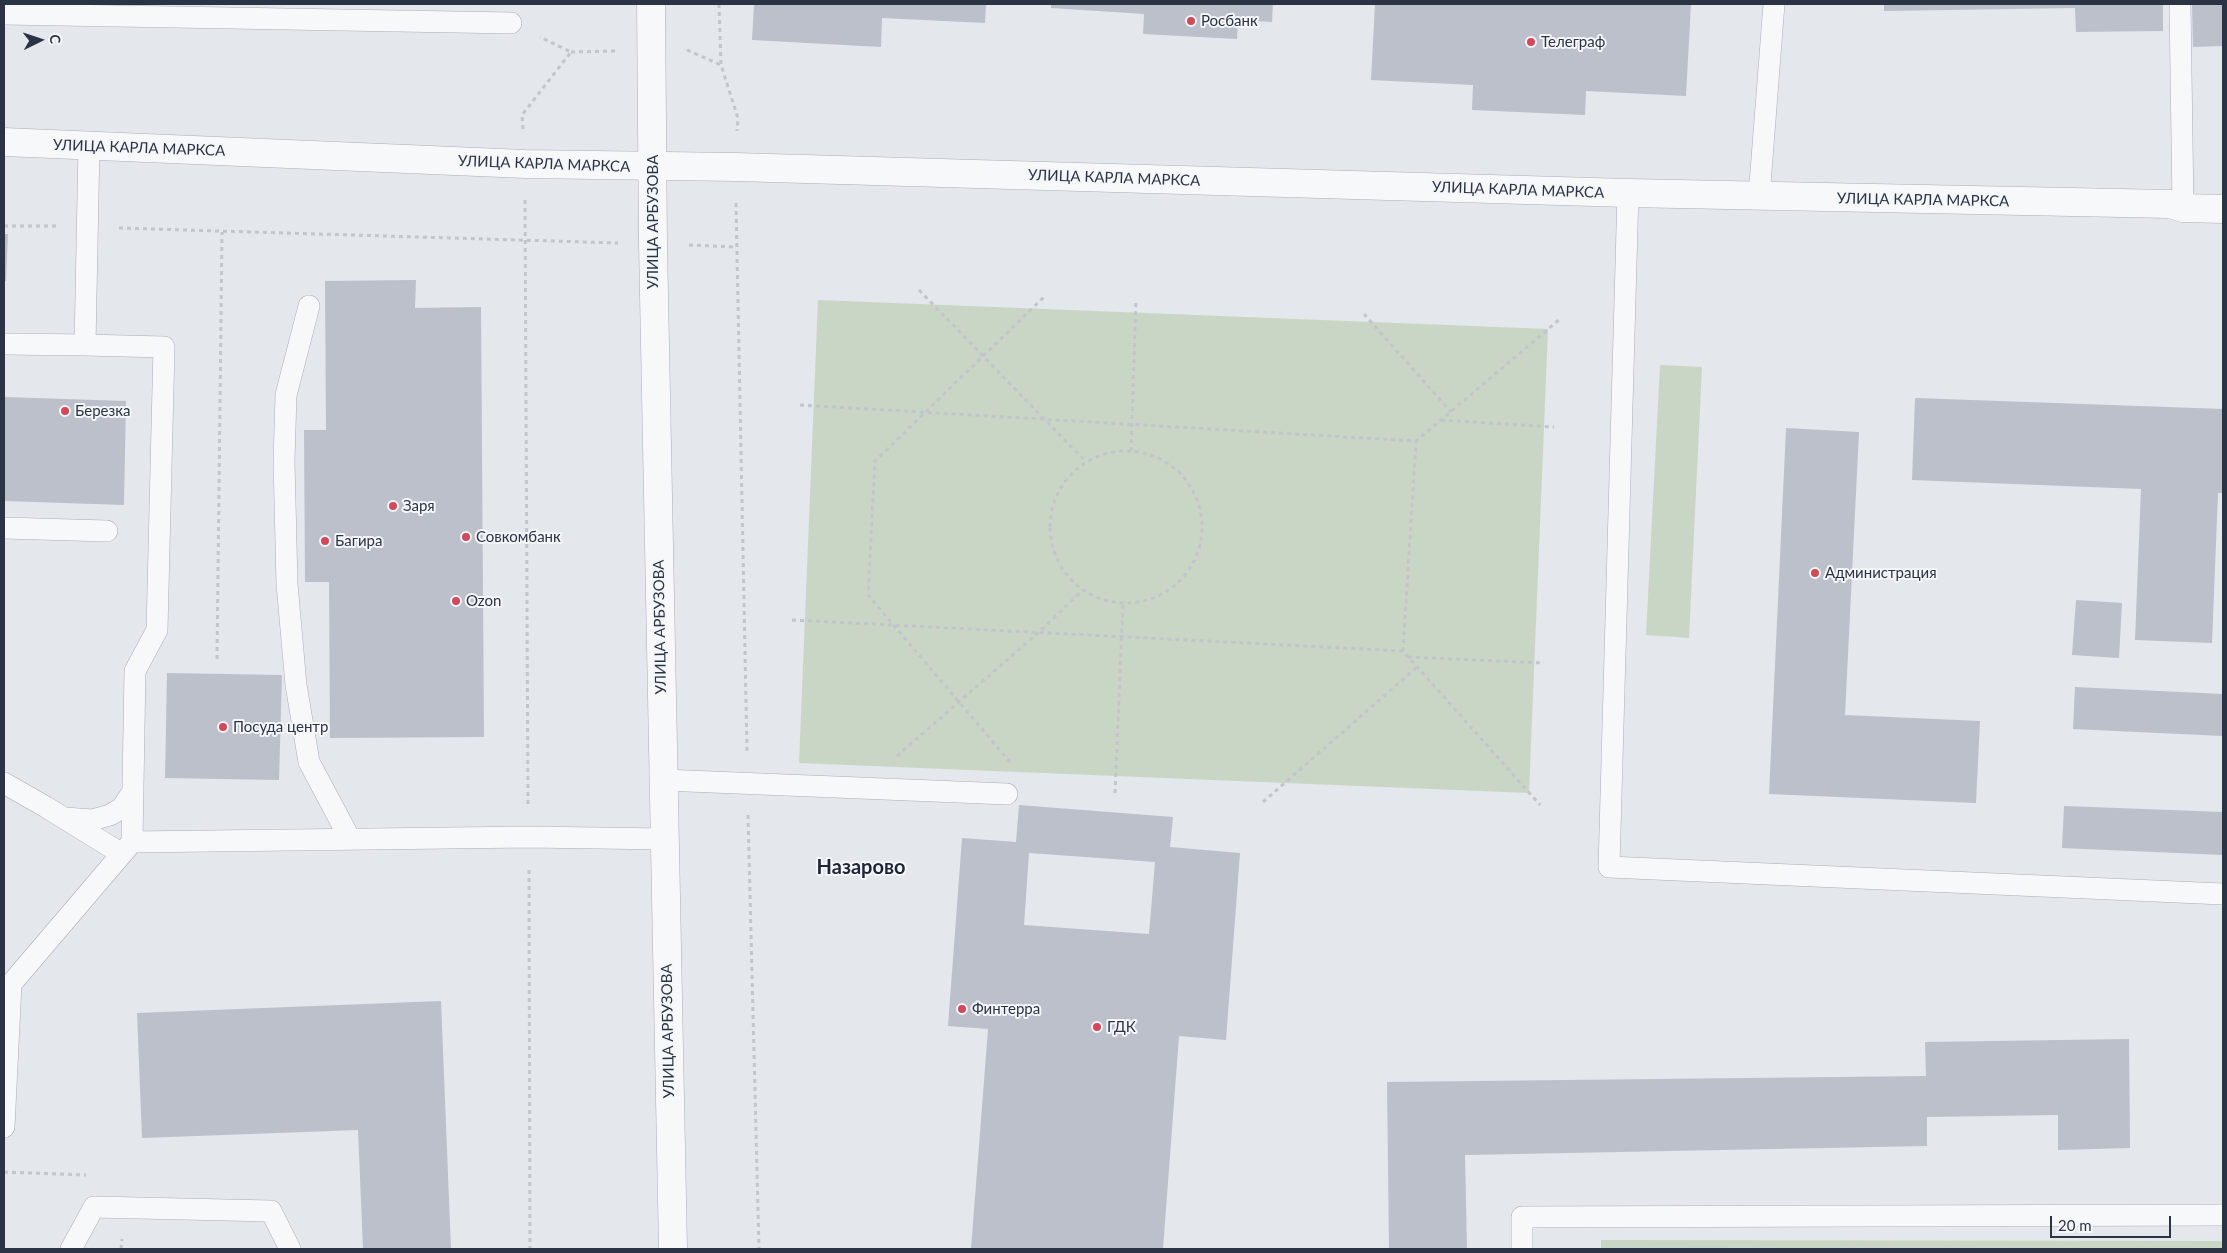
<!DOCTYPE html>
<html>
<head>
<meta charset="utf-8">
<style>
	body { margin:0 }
	#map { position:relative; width:2227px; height:1253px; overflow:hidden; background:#e4e7ec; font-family:Lato,sans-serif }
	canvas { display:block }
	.frame { position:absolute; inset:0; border:5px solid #2b3445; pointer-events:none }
	.north { position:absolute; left:15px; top:15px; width:50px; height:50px; -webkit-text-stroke:4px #f4f6f9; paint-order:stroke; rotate:86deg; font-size:14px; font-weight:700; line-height:20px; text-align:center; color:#2b3445 }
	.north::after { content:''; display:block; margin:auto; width:18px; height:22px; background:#2b3445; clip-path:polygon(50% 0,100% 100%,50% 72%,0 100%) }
	.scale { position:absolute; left:2050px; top:1216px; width:121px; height:22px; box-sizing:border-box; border:2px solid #2b3445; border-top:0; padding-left:6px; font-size:15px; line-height:18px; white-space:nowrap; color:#2b3445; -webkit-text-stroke:4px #f4f6f9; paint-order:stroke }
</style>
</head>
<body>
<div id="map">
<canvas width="2227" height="1253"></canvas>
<div class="frame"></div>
<div class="north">С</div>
<div class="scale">20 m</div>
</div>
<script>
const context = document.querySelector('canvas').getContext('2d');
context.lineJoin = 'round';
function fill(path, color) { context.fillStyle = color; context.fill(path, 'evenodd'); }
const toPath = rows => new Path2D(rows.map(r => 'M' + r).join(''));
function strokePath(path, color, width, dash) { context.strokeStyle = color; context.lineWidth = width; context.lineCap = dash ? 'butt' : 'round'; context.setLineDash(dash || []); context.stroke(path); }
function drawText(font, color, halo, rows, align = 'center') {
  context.font = font + ' Lato,sans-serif'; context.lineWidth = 4; context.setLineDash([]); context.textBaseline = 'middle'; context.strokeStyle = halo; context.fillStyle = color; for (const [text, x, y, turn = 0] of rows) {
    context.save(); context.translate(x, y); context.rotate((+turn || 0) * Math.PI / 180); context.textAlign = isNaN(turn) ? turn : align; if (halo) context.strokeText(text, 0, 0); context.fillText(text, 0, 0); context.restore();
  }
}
fill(toPath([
	[818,300,1548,329,1529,793,799,763],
	[1660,365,1702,367,1689,638,1646,635],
	[1601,1240,2223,1241,2223,1249,1601,1249]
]), '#c9d6c5');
fill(toPath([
	[754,4,986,4,985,23,882,18,881,47,752,40],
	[1051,4,1273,4,1272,22,1238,20,1237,39,1143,34,1144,14,1051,8],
	[1375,4,1691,4,1686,96,1586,91,1585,115,1472,110,1473,85,1371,80],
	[1884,4,2163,4,2163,31,2076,32,2075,8,1884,11],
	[2192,4,2223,4,2223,46,2193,47],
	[4,234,8,234,6,281,4,281],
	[416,280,415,308,481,307,484,737,330,738,329,582,305,582,304,430,326,430,325,281],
	[4,397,126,401,124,505,4,501],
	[1915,398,2223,409,2223,493,2218,493,2212,643,2135,640,2141,489,1912,480],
	[1786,428,1859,432,1845,715,1980,721,1976,803,1769,794],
	[2076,600,2122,603,2119,658,2072,655],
	[167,673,282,675,279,780,165,778],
	[2075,687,2223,694,2223,736,2073,729],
	[1019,805,1173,817,1170,847,1240,853,1226,1040,1179,1036,1163,1249,971,1249,988,1029,948,1026,962,838,1016,842],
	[1029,853,1155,862,1149,934,1024,925],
	[2064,806,2223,812,2223,855,2062,848],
	[441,1001,451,1249,363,1249,358,1130,142,1138,137,1013],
	[2129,1039,2130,1148,2058,1150,2058,1115,1927,1117,1927,1146,1465,1155,1467,1249,1389,1249,1387,1082,1926,1076,1925,1042]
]), '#bbc0ca');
const service = toPath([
	[2180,4,2183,208],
	[4,14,511,23],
	[89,146,85,345,164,347,157,630,135,671,132,842,529,837,665,839],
	[1628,193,1609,867,2223,894],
	[1759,197,1774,4],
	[309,306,286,395,284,461,287,584,296,685,309,762,350,839],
	[4,344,85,345],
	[4,528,107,531],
	[663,780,1007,794],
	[4,783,46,807,122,854],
	[65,818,92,820,110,815,122,808,133,791],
	[4,1127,11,984,132,842],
	[71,1249,94,1207,271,1211,290,1249],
	[1522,1249,1522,1217,2223,1215]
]);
const minor = toPath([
	[4,142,525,164,736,167,1628,193,2170,204,2183,208,2223,209]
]);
const tertiary = toPath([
	[651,4,653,244,673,1249]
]);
strokePath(service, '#a9aeb7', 22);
strokePath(minor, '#a9aeb7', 29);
strokePath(tertiary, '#a9aeb7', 29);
strokePath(toPath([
	[719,4,721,65,738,118,737,131],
	[687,50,721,65],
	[571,52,616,51],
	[523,129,522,115,571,52,540,37],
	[525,200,528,806],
	[736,203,747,751],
	[4,226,56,226],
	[119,228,618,243],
	[689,245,735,247],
	[919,290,1086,462],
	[1364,314,1451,412],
	[800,405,1416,441,1560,319],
	[1441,420,1554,427],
	'1050 527a76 76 0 1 1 152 0a76 76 0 1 1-152 0Z',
	[1131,451,1136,300],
	[792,620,1403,651,1540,805],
	[1403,651,1416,441],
	[1408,657,1544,663],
	[217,659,222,232],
	[897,756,1039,632,1083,590],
	[1010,762,868,595,875,461,1046,295],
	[1115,793,1123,603],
	[1263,802,1417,667],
	[748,815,759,1249],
	[529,870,530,1249],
	[4,1172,86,1175],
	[121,1249,122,1239]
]), '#c2c5cb', 3, [4, 4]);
strokePath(service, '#f7f8fa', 21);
strokePath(minor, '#f7f8fa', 28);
strokePath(tertiary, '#f7f8fa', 28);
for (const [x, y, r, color] of [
	[1191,21,5,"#d1495b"],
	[1531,42,5,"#d1495b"],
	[65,411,5,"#d1495b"],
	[393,506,5,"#d1495b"],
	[466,537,5,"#d1495b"],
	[325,541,5,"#d1495b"],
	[1815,573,5,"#d1495b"],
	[456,601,5,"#d1495b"],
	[223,727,5,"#d1495b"],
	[962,1009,5,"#d1495b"],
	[1097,1027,5,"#d1495b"]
]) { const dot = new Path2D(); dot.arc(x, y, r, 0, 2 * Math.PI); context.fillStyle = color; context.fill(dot); strokePath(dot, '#f4f6f9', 2); }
drawText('15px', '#2b3445', '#f4f6f9', [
	["Росбанк",1201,21],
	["Телеграф",1541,42],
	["Березка",75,411],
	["Заря",403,506],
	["Совкомбанк",476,537],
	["Багира",335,541],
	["Администрация",1825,573],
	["Ozon",466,601],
	["Посуда центр",233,727],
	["Финтерра",972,1009],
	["ГДК",1107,1027]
], 'left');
drawText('15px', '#2b3445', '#f4f6f9', [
	["УЛИЦА КАРЛА МАРКСА",139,148,2],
	["УЛИЦА КАРЛА МАРКСА",544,164,2],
	["УЛИЦА КАРЛА МАРКСА",1114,178,2],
	["УЛИЦА КАРЛА МАРКСА",1518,190,2],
	["УЛИЦА КАРЛА МАРКСА",1923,200,1],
	["УЛИЦА АРБУЗОВА",653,222,-90],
	["УЛИЦА АРБУЗОВА",660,627,-91],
	["УЛИЦА АРБУЗОВА",668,1031,-91]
]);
drawText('bold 20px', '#1d2536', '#f4f6f9', [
	["Назарово",861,868]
]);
</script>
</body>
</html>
